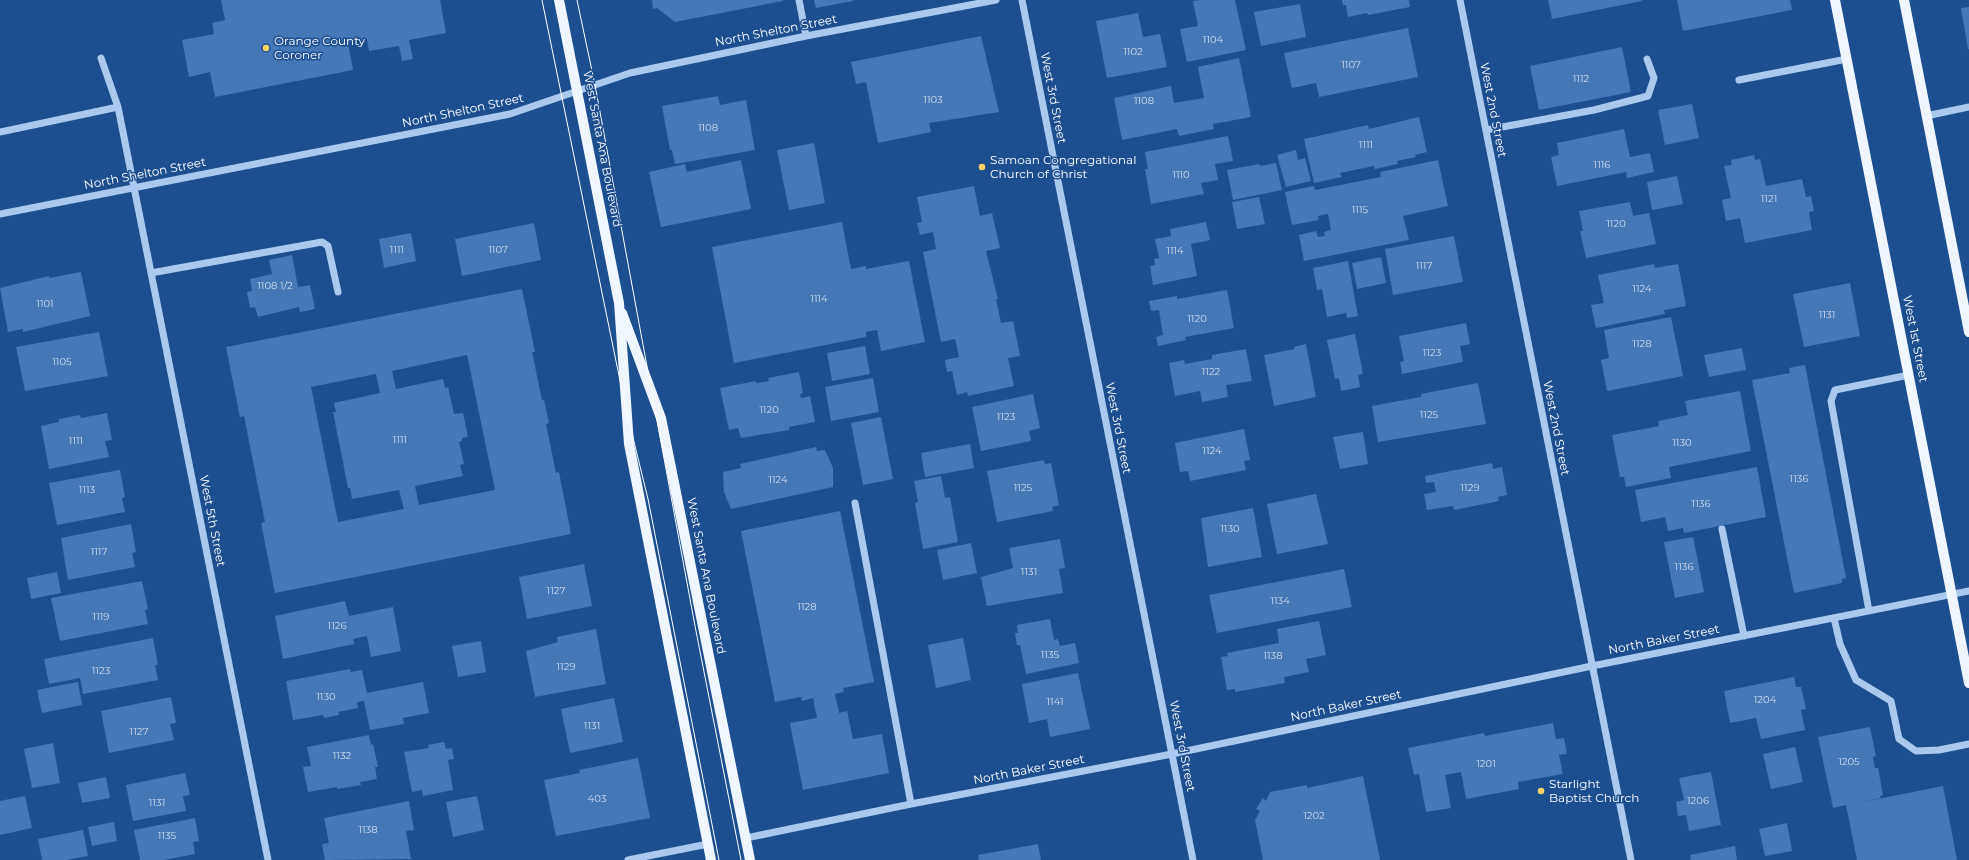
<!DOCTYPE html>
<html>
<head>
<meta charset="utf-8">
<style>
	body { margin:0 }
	canvas { display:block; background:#1b4f8f }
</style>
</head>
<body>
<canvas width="1969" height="860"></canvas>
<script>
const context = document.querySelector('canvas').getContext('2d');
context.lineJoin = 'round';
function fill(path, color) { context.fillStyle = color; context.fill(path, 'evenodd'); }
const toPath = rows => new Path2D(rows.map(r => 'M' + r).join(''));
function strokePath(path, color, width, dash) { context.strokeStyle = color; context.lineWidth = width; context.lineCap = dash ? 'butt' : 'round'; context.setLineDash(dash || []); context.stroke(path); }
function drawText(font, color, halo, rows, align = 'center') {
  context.font = font + ' Montserrat,sans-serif'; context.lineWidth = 3; context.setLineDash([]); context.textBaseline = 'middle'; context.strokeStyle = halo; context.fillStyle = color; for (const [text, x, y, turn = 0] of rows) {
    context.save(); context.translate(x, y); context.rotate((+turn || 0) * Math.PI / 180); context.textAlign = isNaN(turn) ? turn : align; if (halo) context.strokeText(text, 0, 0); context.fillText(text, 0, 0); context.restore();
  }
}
fill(toPath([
	[221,0,440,0,446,33,409,40,413,59,402,61,399,46,369,51,367,39,348,43,353,70,215,97,210,72,189,77,182,40,214,34,212,23,225,20],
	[652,0,783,0,783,1,675,22,657,8,653,9],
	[814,0,853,0,853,1,816,8],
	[1200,0,1235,0,1246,50,1187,62,1180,29,1198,26,1193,1],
	[1342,0,1409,0,1410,7,1368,15,1367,13,1348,17,1346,5,1343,5],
	[1548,0,1642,0,1642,1,1552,19],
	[1677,0,1790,0,1792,10,1683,31],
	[1300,4,1306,37,1261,46,1254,12],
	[1969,7,1969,49,1968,49,1961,8],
	[1138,13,1143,37,1160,34,1167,67,1107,78,1096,21],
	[1408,28,1418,77,1319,97,1316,83,1292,88,1284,53],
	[981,36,999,112,929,123,931,132,878,143,866,82,856,84,851,62],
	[1622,47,1631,92,1539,110,1530,66],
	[1239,58,1251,117,1213,124,1214,129,1179,136,1177,129,1122,140,1114,98,1171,86,1174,103,1204,98,1198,67],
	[718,96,720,105,746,100,755,150,675,164,672,150,670,150,662,106],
	[1692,104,1699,138,1665,145,1658,110],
	[1419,117,1427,152,1415,155,1416,157,1397,161,1398,164,1375,169,1374,166,1340,173,1342,177,1314,183,1304,139,1368,125,1369,129],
	[1624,129,1630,157,1650,153,1654,172,1627,178,1626,172,1557,186,1551,157,1559,155,1557,143],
	[1228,136,1233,161,1215,164,1218,180,1201,183,1204,194,1151,204,1145,169,1148,169,1145,152],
	[814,143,825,203,789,210,777,150],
	[1296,150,1298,160,1305,158,1311,181,1286,187,1277,155],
	[1754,155,1755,160,1760,159,1766,186,1802,179,1806,197,1811,196,1814,211,1809,212,1812,230,1745,243,1740,218,1726,221,1722,200,1731,198,1724,166,1732,165,1731,160],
	[741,160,751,209,661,227,649,172,685,164,687,172],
	[1438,160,1448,206,1403,216,1409,240,1304,261,1299,235,1316,231,1318,237,1325,236,1324,232,1331,230,1328,214,1318,216,1319,220,1292,225,1285,192,1314,186,1315,190,1381,177,1380,172],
	[1276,163,1282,190,1233,200,1227,170,1259,164,1260,166],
	[1677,176,1683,204,1652,210,1647,182],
	[974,186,980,216,992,213,1000,248,986,251,998,299,996,299,1001,323,1013,321,1020,356,1008,358,1014,386,968,396,967,392,957,395,952,371,947,372,945,360,959,357,955,339,941,342,923,252,936,249,933,232,920,235,917,223,922,222,917,197],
	[1259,197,1265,224,1237,229,1232,202],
	[1630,202,1633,216,1649,213,1656,244,1586,258,1580,231,1583,231,1579,211],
	[842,222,851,269,866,266,866,269,909,261,925,342,881,351,877,330,866,332,866,337,734,363,712,247],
	[1206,222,1210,240,1191,244,1197,276,1153,285,1150,266,1155,265,1154,259,1159,258,1155,239,1171,236,1170,229],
	[534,223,541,260,462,276,455,239],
	[411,233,416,261,384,268,379,239],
	[1454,236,1463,282,1393,295,1385,249],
	[292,255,298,287,310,285,315,309,300,312,299,307,258,317,255,307,250,308,247,292,252,291,250,279,272,274,269,260],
	[1381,257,1386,283,1357,289,1352,263],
	[1348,261,1358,316,1347,318,1346,313,1327,317,1322,289,1317,290,1313,268],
	[1654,264,1655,268,1678,264,1686,306,1664,310,1665,314,1596,328,1591,305,1604,303,1598,275],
	[81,272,90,316,23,332,23,329,8,332,0,288,49,276,49,278],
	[1850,283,1860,336,1804,347,1793,294],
	[522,289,535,352,532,352,542,400,544,400,549,423,546,424,556,473,559,472,571,534,275,593,261,523,265,522,244,416,240,417,226,347],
	[467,355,495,490,419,505,415,486,463,476,460,465,464,464,459,442,462,441,462,438,468,437,463,413,454,414,448,387,445,388,443,379,396,389,392,371],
	[376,374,380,393,334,403,336,412,333,412,348,488,350,488,352,499,399,490,404,509,338,522,311,387],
	[1227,290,1234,328,1185,337,1186,340,1158,346,1156,337,1163,335,1159,310,1151,311,1149,301,1177,296,1177,299],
	[1671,317,1683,376,1607,391,1601,360,1609,358,1604,330],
	[1466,323,1470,344,1460,346,1463,362,1402,374,1400,362,1404,361,1399,336],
	[99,332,108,376,25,391,16,347],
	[1355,334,1363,374,1358,375,1360,387,1341,391,1339,378,1335,379,1327,340],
	[1306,344,1316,397,1274,406,1264,355,1295,349,1294,347],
	[865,346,870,374,832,381,827,353],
	[1742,348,1746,370,1709,377,1704,355],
	[1246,349,1252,381,1226,385,1228,397,1202,402,1200,391,1175,396,1169,363,1184,360,1185,364,1212,359,1212,355],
	[1805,365,1846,578,1842,579,1842,583,1794,593,1752,380,1790,373,1789,368],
	[799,372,803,393,800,394,801,398,810,396,815,422,789,427,789,430,741,438,738,428,729,430,720,388,756,381,756,383,769,381,768,378],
	[873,378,879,412,831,421,825,387],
	[1478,383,1486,424,1378,442,1372,406,1421,397,1421,394],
	[1740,391,1751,451,1669,467,1671,478,1626,487,1624,477,1620,477,1612,435,1659,426,1658,421,1688,415,1685,401],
	[1033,394,1040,428,1029,431,1031,441,981,451,972,407],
	[107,413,112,440,105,441,109,457,49,469,41,426,59,422,59,419,80,415,81,418],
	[881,417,893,479,863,485,851,423],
	[1244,429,1250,460,1244,461,1246,470,1190,481,1188,471,1180,472,1175,443],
	[1363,432,1368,464,1340,469,1333,437],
	[970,444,974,468,925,477,921,453],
	[816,447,817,451,825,450,833,468,833,487,731,509,724,492,723,472,741,468,740,464],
	[1044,460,1045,464,1051,463,1059,505,1052,507,1053,511,997,522,987,471],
	[1492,463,1493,469,1502,467,1507,495,1498,497,1499,501,1454,510,1453,506,1427,510,1424,494,1436,492,1434,482,1426,483,1425,476],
	[1757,467,1766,517,1684,533,1683,528,1668,531,1665,517,1641,522,1635,490],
	[120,470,125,497,122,498,125,512,57,525,49,483],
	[941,476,945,498,950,497,958,542,923,549,915,503,918,502,914,481],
	[1316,494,1328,544,1277,554,1267,504],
	[1253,508,1262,557,1208,567,1201,518],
	[840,511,874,682,843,688,844,692,835,694,839,713,847,711,853,739,882,734,889,773,803,790,790,723,817,718,813,698,802,701,801,697,775,702,741,531],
	[131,524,136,552,132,553,135,567,68,580,61,538],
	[1693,537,1704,592,1675,598,1664,542],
	[1060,539,1065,568,1059,569,1063,593,987,606,981,577,1013,568,1009,548],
	[971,543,977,573,943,580,937,550],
	[584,564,592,606,527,619,519,577],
	[1344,569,1352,607,1217,633,1209,595],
	[57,572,61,593,31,599,27,578],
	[142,581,148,609,145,610,148,624,60,641,51,598],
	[345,601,349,616,393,607,401,651,371,657,367,636,353,639,354,644,283,659,275,616],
	[1050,619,1054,640,1058,639,1060,646,1075,643,1079,663,1026,674,1020,645,1017,645,1015,633,1018,633,1017,625],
	[1319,621,1326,655,1306,659,1309,672,1284,677,1285,683,1235,692,1235,689,1227,690,1221,657,1228,656,1227,653,1279,643,1277,629],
	[596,629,606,684,535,697,526,651,558,642,557,637],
	[153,638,158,665,155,665,158,680,83,694,80,678,49,684,44,659],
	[963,638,971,680,936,688,928,645],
	[481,641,486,672,458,677,452,646],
	[350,669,351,672,362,670,367,693,423,682,429,713,403,718,404,724,370,730,364,701,357,702,358,708,338,712,339,715,324,718,323,715,293,720,286,681],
	[1078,673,1090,729,1050,737,1047,719,1029,723,1022,684],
	[1794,677,1796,687,1801,687,1806,709,1801,710,1805,730,1761,739,1756,718,1730,723,1724,691],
	[78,682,82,705,42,713,37,690],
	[171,697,176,723,170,724,174,740,109,753,101,711],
	[614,698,623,742,570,753,561,709],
	[1553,723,1556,739,1564,738,1567,754,1559,755,1563,774,1518,782,1519,789,1466,799,1461,772,1445,775,1451,808,1426,812,1419,774,1414,775,1408,748,1484,733,1485,736],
	[1870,727,1876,756,1873,757,1875,768,1878,768,1883,795,1880,796,1881,798,1853,804,1943,786,1957,860,1857,860,1846,805,1833,808,1818,737],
	[369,735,371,745,373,744,378,767,375,767,377,779,360,782,361,785,337,789,337,787,308,792,303,767,311,766,307,747],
	[444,742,446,749,452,748,454,759,448,760,453,790,423,796,422,790,412,792,404,752,429,748,428,745],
	[53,743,60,783,32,788,24,749],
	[1795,747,1803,782,1771,789,1763,754],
	[638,758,650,818,556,836,544,780,580,773,579,770],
	[1711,772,1721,825,1689,831,1686,815,1678,816,1676,802,1684,800,1679,778],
	[185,773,190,795,183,796,186,811,133,821,126,785],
	[1363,776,1380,860,1263,860,1255,820,1260,811,1256,809,1263,798,1266,801,1270,792,1307,785,1307,788],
	[106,777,110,798,82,803,78,783],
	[25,796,32,828,0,835,0,801],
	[477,796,484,830,453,837,446,802],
	[409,801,414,830,406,831,411,859,325,860,322,844,329,843,324,818],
	[195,818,199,841,193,842,195,854,164,860,140,860,134,830],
	[114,822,117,841,92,846,88,827],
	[1787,823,1792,851,1765,856,1759,829],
	[83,830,88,856,66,860,42,860,38,839],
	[1038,844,1041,860,979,860,978,855],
	[1735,846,1737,860,1691,860,1690,855]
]), '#4478b7');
strokePath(toPath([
	[799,0,806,36],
	[1022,0,1193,860],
	[1460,0,1631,860],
	[101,58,118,107],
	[1739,80,1847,59],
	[1926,116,1969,107],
	[1486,130,1594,110,1648,96,1654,78,1647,59],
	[0,132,118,107,268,860],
	[0,214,510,114,630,73,806,36,996,0],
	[151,273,322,242,328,246,338,292],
	[855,503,911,804],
	[1722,529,1744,636],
	[1869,611,1831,401,1835,390,1909,375],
	[1834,618,1840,644,1856,680,1891,701,1899,739,1916,751,1939,750,1969,744],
	[746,838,911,804,1172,754,1592,666,1969,591],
	[628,860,708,844]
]), '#a9c9ee', 7);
strokePath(toPath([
	[559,0,619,303,629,444,711,860],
	[1835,0,1969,683],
	[1904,0,1969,332],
	[622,313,661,418,750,860]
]), '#f0f6ff', 10);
strokePath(toPath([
	[542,0,625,405,648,499,719,860],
	[577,0,595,85,695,626,741,860]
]), '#fff', 1);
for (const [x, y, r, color] of [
	[266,48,4,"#ffd166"],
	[982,167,4,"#ffd166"],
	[1541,791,4,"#ffd166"]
]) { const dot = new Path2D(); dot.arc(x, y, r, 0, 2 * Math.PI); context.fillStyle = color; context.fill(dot); strokePath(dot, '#1b4f8f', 1.5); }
drawText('10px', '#d0dded', null, [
	["1104",1213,40],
	["1102",1133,52],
	["1107",1351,65],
	["1112",1581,79],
	["1103",933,100],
	["1108",1144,101],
	["1108",708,128],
	["1111",1366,145],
	["1116",1602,165],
	["1110",1181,175],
	["1121",1769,199],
	["1115",1360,210],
	["1120",1616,224],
	["1111",397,250],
	["1107",498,250],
	["1114",1175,251],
	["1117",1424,266],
	["1108 1/2",275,286],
	["1124",1642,289],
	["1114",819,299],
	["1101",45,304],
	["1131",1827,315],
	["1120",1197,319],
	["1128",1642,344],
	["1123",1432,353],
	["1105",62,362],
	["1122",1211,372],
	["1120",769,410],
	["1125",1429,415],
	["1123",1006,417],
	["1111",400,440],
	["1111",76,441],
	["1130",1682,443],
	["1124",1212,451],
	["1136",1799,479],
	["1124",778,480],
	["1125",1023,488],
	["1129",1470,488],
	["1113",87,490],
	["1136",1701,504],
	["1130",1230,529],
	["1117",99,552],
	["1136",1684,567],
	["1131",1029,572],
	["1127",556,591],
	["1134",1280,601],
	["1128",807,607],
	["1119",101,617],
	["1126",337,626],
	["1135",1050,655],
	["1138",1273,656],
	["1129",566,667],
	["1123",101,671],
	["1130",326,697],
	["1204",1765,700],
	["1141",1055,702],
	["1131",592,726],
	["1127",139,732],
	["1132",342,756],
	["1205",1849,762],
	["1201",1486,764],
	["403",597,799],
	["1206",1698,801],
	["1131",157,803],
	["1202",1314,816],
	["1138",368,830],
	["1135",167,836]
]);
drawText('12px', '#fff', '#1b4f8f', [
	["North Shelton Street",776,31,-11],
	["West 3rd Street",1053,98,79],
	["West 2nd Street",1493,110,79],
	["North Shelton Street",463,111,-12],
	["West Santa Ana Boulevard",602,149,79],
	["North Shelton Street",145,174,-11],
	["West 1st Street",1915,339,79],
	["West 3rd Street",1118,428,79],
	["West 2nd Street",1556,428,79],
	["West 5th Street",212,521,79],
	["West Santa Ana Boulevard",706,576,79],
	["North Baker Street",1664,640,-11],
	["North Baker Street",1346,706,-12],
	["West 3rd Street",1182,746,79],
	["North Baker Street",1029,770,-11]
]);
drawText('12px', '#fff', '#1b4f8f', [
	["Orange County",274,41],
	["Coroner",274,55],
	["Samoan Congregational",990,160],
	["Church of Christ",990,174],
	["Starlight",1549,784],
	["Baptist Church",1549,798]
], 'left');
</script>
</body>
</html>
